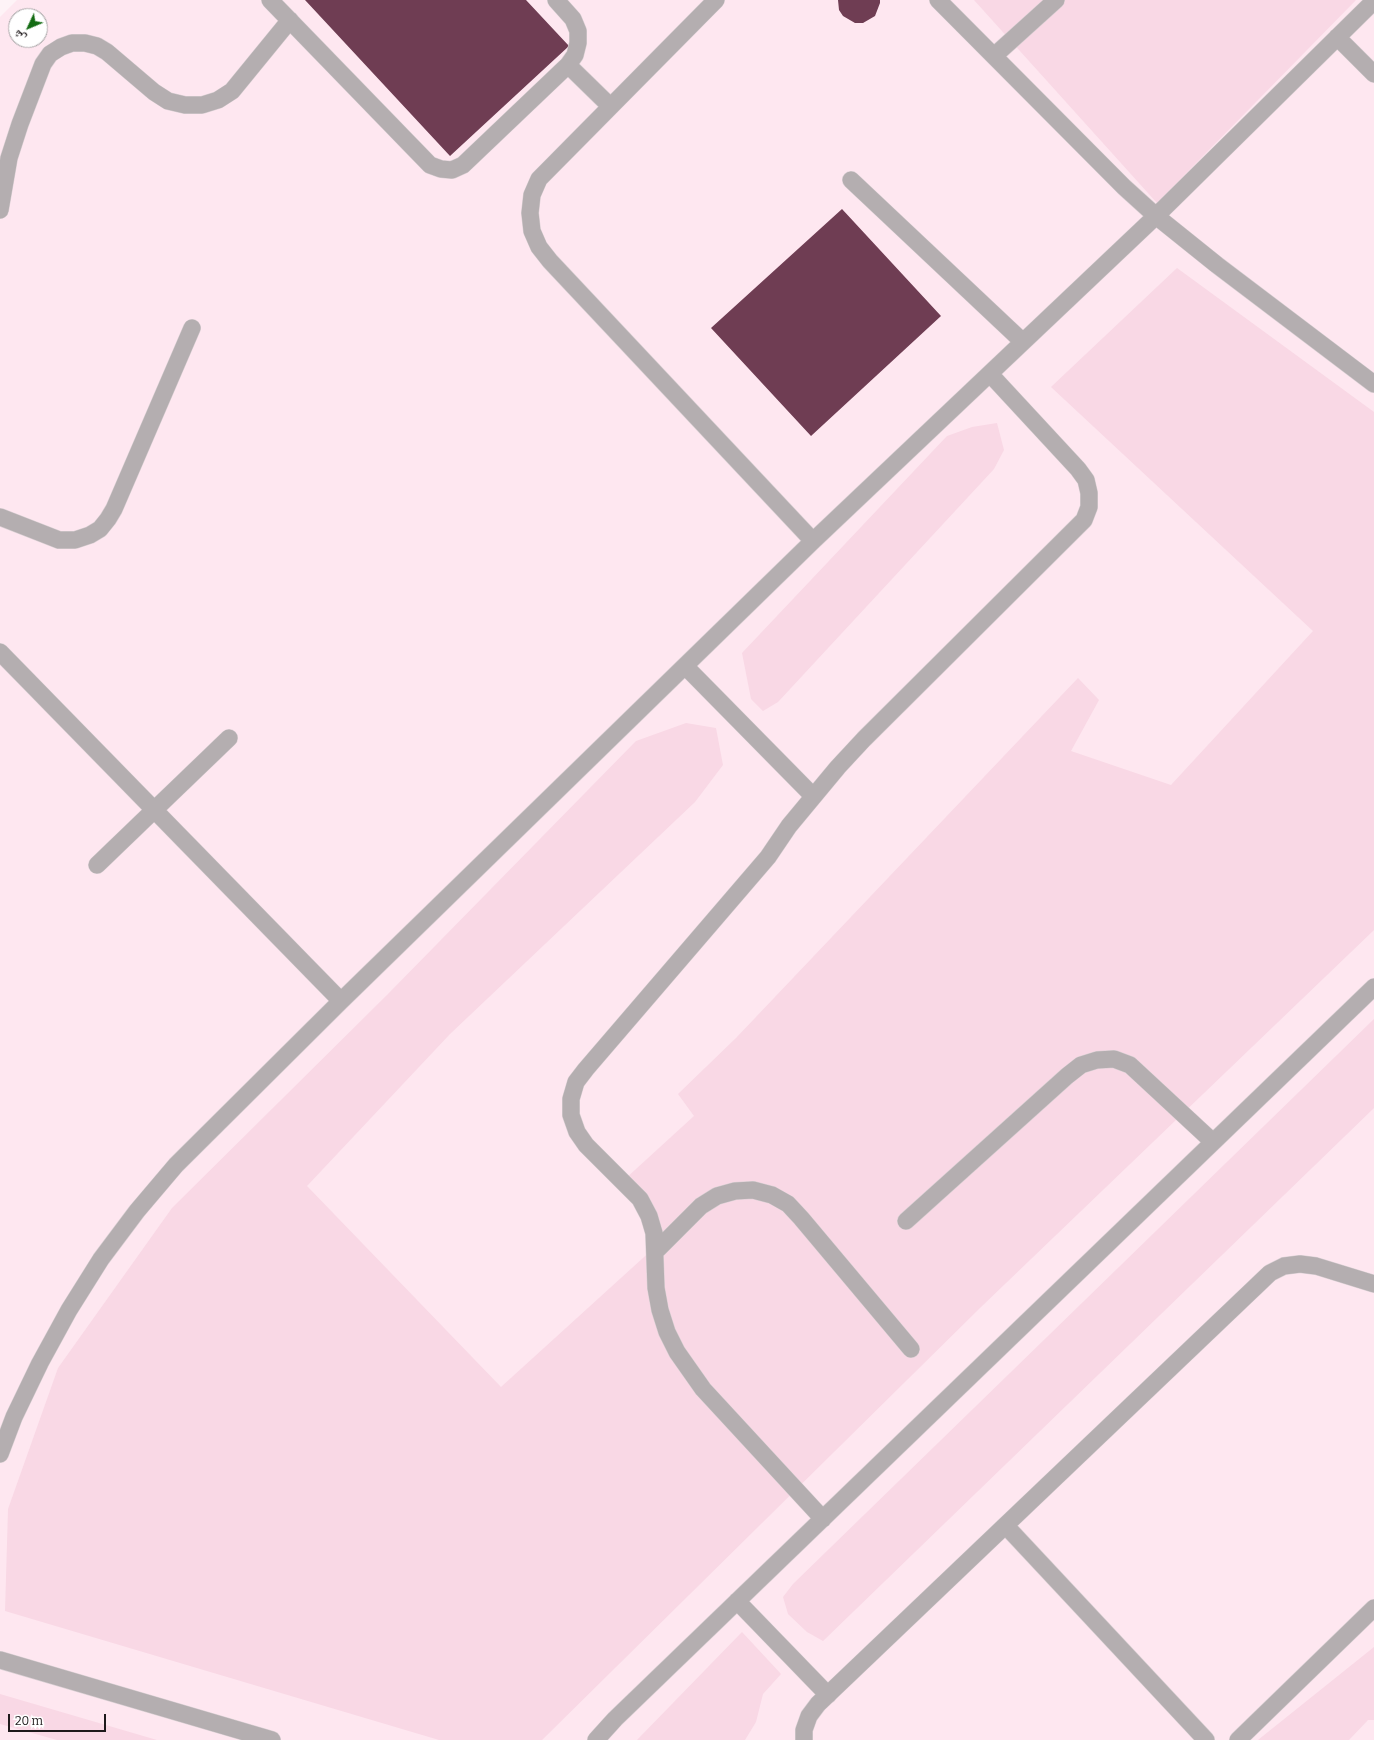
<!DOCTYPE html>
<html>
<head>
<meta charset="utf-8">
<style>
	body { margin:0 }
	#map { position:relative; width:1374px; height:1740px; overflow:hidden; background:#fef3f7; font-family:Bitter,"Noto Naskh Arabic",serif }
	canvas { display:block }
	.north { position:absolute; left:8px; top:8px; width:40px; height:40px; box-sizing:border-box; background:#fff; border:1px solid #a5a3a4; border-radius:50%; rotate:226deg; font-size:11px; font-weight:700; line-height:16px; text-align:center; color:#1e191b }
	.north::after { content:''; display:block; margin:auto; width:14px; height:18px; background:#136b13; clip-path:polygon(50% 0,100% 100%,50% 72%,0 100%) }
	.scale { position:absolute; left:8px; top:1714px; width:98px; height:18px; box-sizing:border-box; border:2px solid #1e191b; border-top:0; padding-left:5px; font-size:12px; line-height:14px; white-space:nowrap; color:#1e191b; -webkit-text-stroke:3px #fff; paint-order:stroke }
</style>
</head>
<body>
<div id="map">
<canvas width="1374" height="1740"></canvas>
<div class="north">ش</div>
<div class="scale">20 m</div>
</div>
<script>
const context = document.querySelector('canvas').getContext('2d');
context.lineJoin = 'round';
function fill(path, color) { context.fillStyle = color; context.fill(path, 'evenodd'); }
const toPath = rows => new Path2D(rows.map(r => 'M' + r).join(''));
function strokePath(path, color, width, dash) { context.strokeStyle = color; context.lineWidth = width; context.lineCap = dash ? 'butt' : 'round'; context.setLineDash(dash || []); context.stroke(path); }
fill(toPath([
	[17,0,1374,0,1374,1740,0,1740,0,17],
	[16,16,40,16,40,40,16,40]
]), '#fee7f0');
fill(toPath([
	[974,0,1356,0,1157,203],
	[1177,268,1374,412,1374,930,981,1307,542,1740,439,1740,5,1611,8,1509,58,1368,172,1208,387,995,636,741,686,723,716,728,723,765,695,802,450,1034,307,1186,501,1387,665,1238,624,1180,694,1116,678,1094,736,1038,1078,678,1099,700,1071,751,1171,785,1313,631,1051,387],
	[997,423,1004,450,994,469,778,702,763,711,751,699,742,653,947,436,972,427],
	[1374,1019,1374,1108,823,1641,807,1632,788,1614,783,1597,793,1584],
	[742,1632,781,1674,763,1694,756,1722,745,1740,637,1740],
	[1374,1647,1374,1720,1368,1720,1349,1740,1258,1740],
	[0,1694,157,1740,57,1740,0,1724]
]), '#f9d8e5');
fill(toPath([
	[305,0,526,0,569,46,450,156],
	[838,0,880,0,880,3,875,16,863,23,855,23,843,16,839,10],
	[842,209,941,316,811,436,711,328]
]), '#6f3d53');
const lane = toPath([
	[270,0,430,165,441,169,452,170,463,165,568,65,575,55,578,43,578,31,573,19,556,0],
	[716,0,539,179,532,195,530,213,532,231,539,247,550,261,813,541],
	[938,0,1124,187,1156,216,1217,265,1374,384],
	[1337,37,1374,74],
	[994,56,1056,0],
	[568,65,610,106],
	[851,180,1023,342],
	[0,210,9,158,20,124,43,64,50,54,61,47,72,43,85,43,97,46,107,52,154,92,168,101,185,105,202,105,218,100,232,91,290,20],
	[0,517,59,540,75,540,90,535,100,529,108,519,114,509,192,328],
	[0,652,341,1001],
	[685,666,813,796],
	[97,865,229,738],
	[906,1221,1067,1076,1081,1065,1097,1060,1114,1059,1130,1065,1213,1142],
	[656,1251,701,1206,717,1196,735,1191,753,1190,772,1195,788,1204,801,1218,911,1349],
	[0,1454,14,1417,40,1363,69,1310,101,1259,137,1211,176,1165,341,1001,813,541,1156,216,1374,1],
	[823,1519,703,1389,677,1352,667,1332,660,1310,656,1288,654,1233,649,1216,640,1199,586,1145,577,1132,571,1115,571,1099,576,1082,586,1069,768,857,789,826,838,767,864,739,1084,520,1089,507,1089,493,1086,480,1078,469,990,374],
	[1006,1526,1206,1740],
	[737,1601,828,1695],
	[0,1660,272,1740],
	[596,1740,615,1719,1374,987],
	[804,1740,804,1730,809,1716,818,1704,1270,1273,1284,1266,1300,1264,1316,1266,1374,1284],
	[1238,1740,1374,1608]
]);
strokePath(lane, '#dad0d4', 18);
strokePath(lane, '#b4aeb0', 17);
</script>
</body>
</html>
